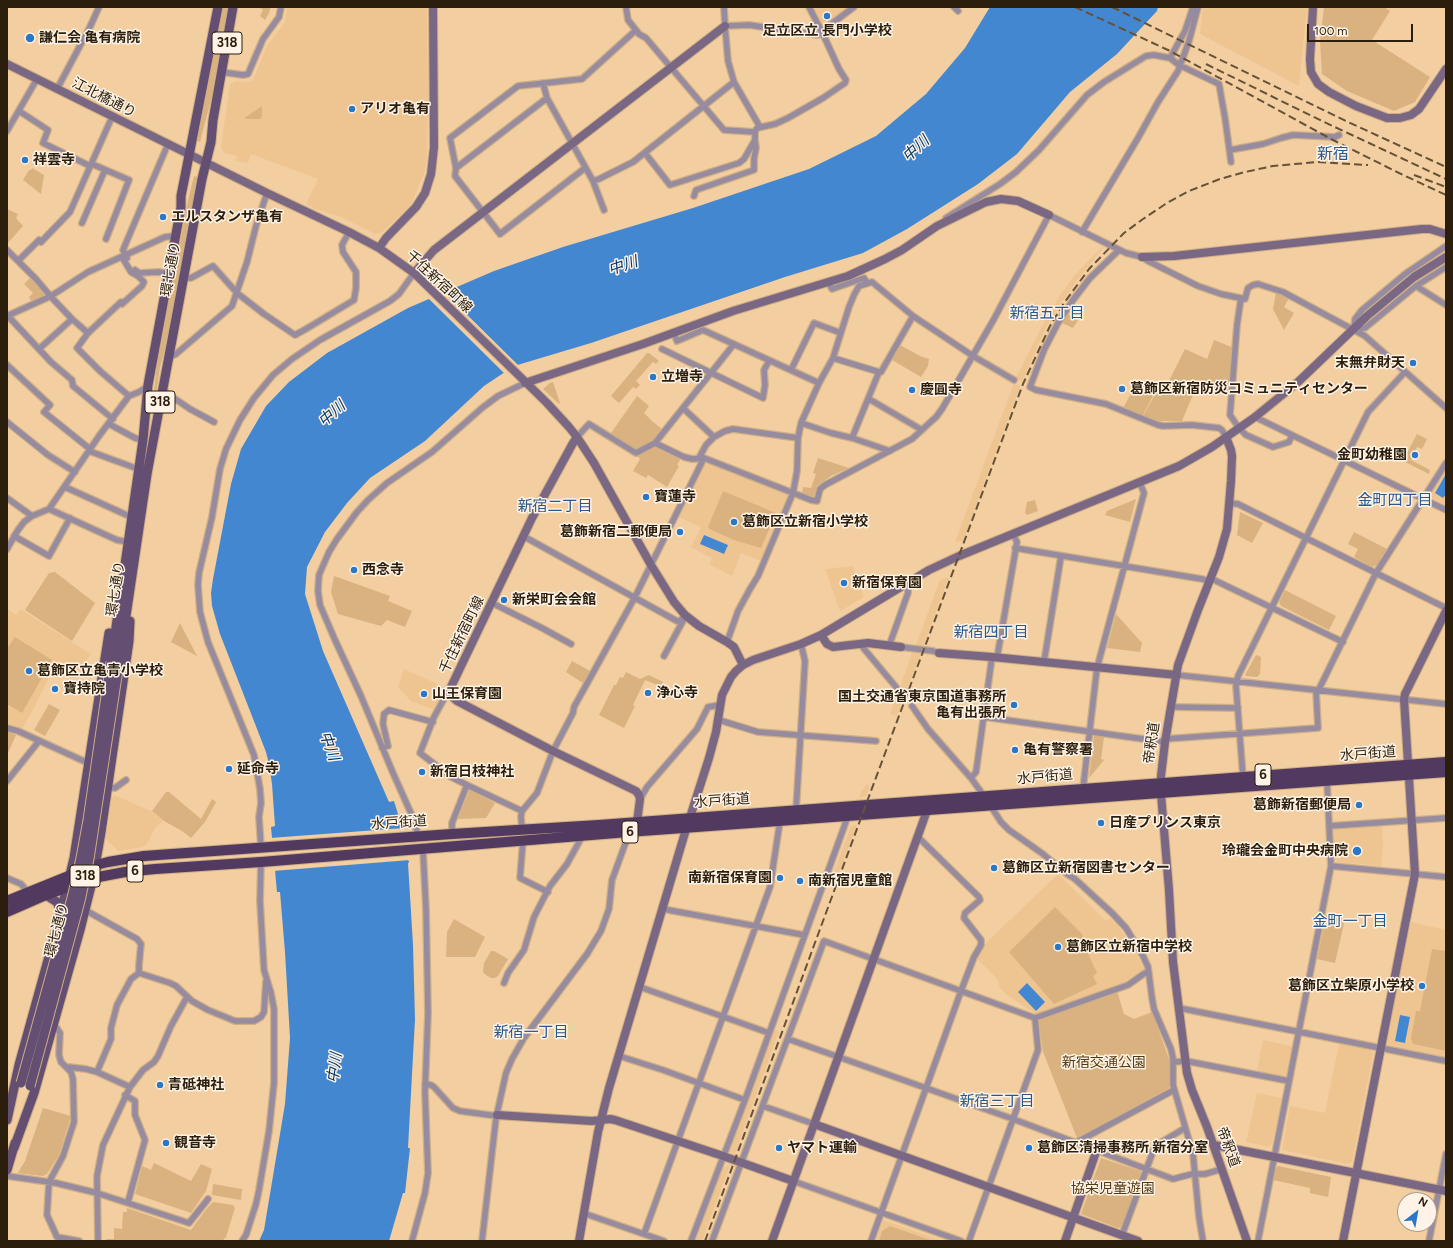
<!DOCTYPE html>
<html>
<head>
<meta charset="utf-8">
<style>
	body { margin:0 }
	#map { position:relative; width:1453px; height:1248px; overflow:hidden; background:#f2cea0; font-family:Figtree,sans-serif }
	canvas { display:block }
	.frame { position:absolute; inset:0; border:8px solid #2b1e0c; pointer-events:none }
	.north { position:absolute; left:1397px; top:1192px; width:40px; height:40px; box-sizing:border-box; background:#fef3e6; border:1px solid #aa9e8f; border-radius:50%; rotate:31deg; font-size:11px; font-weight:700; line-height:16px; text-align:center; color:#2b1e0c }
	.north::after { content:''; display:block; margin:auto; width:14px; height:18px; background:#2b77c7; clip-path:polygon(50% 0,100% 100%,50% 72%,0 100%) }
	.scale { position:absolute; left:1307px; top:24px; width:106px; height:18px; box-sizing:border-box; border:2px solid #2b1e0c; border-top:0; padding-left:5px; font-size:12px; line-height:14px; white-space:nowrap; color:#2b1e0c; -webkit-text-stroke:3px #fef3e6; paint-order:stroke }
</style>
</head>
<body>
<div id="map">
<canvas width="1453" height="1248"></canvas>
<div class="frame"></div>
<div class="north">N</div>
<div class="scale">100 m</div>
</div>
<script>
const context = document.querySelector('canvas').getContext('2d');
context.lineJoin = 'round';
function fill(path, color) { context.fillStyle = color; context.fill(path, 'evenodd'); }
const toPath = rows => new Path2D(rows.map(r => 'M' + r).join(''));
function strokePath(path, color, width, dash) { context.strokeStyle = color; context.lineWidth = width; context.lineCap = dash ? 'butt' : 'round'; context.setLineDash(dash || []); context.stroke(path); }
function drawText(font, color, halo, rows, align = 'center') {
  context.font = font + ' Figtree,"Noto Sans JP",sans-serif'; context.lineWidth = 3; context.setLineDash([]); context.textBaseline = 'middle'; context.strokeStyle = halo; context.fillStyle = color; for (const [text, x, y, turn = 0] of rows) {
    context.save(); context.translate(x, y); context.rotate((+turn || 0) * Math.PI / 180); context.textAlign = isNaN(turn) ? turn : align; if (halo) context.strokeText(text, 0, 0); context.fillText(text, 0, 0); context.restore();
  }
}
fill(toPath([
	[287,7,427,7,428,94,427,157,425,171,411,205,381,233,375,234,341,217,315,209,306,204,318,179,251,154,248,163,236,161,237,156,224,153,221,147,230,85,235,81,248,82,253,80,267,46,285,22],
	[812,7,849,7,824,25,821,24],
	[1203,7,1307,7,1299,86,1200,34],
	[1103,246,1104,247,1078,279,1064,299,1046,327,1022,382,1016,378,1043,324,1059,297,1075,275],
	[1014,383,1020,386,963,541,955,542],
	[708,463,787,493,788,496,762,561,741,553,732,576,709,564,712,558,691,547,701,527,678,517,704,465],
	[1446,470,1446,505,1432,498,1430,495],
	[853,566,864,597,840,611,825,569],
	[949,577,923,646,916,645,940,580],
	[7,609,16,615,20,609,91,654,74,678,55,665,32,712,21,730,7,725],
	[912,653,921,654,905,693,900,687],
	[404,669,446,688,435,710,411,701,398,687],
	[898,693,904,699,896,716,890,714],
	[866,785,870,786,866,796,859,798,861,792],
	[114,795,151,811,163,821,155,828,147,844,143,847,118,851,106,839,112,798],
	[857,825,838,875,833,874,851,826],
	[1382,825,1383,844,1381,866,1338,862,1333,857,1331,828],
	[1058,874,1106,921,1110,918,1118,926,1138,957,1144,970,1124,982,1040,1014,1036,1014,1008,996,1000,988,997,979,977,959,986,943],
	[1411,922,1446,930,1446,1058,1390,1048,1386,1042],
	[774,1029,779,1031,735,1154,728,1151],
	[1263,1040,1292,1046,1286,1075,1284,1077,1257,1071],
	[1339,1044,1370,1050,1373,1054,1352,1162,1348,1164,1282,1150,1290,1106,1325,1113],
	[1257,1093,1282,1098,1272,1144,1269,1147,1246,1142],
	[728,1165,730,1165,702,1241,696,1241,721,1170],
	[883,1220,943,1241,876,1241]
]), '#eec591');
fill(toPath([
	[222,7,229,7,217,77,200,142,196,140],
	[259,7,271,7,269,13,265,20,260,16,263,10],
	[1324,7,1384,7,1390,11,1372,40,1430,77,1415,102,1394,111,1347,91,1322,74,1320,41],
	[262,106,262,117,260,119,245,119,246,117],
	[32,168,44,175,41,194,23,180,29,170,31,170],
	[194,176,198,177,168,338,160,367,155,401,153,401,159,347,167,302,174,274,189,196],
	[7,209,18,214,16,218,23,226,7,244],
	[30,278,46,295,32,302,29,297,33,293,24,284],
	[1276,292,1284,295,1289,298,1284,307,1294,313,1284,330,1273,309],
	[1068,314,1078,320,1073,328,1062,323],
	[1214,340,1234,348,1231,391,1197,385,1182,421,1157,421,1143,416,1157,391,1163,393,1185,349,1207,359],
	[900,345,920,356,929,359,928,366,921,377,892,360],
	[647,353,649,353,659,361,656,364,653,362,636,381,640,385,636,389,633,387,619,403,611,396],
	[1138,381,1156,390,1143,415,1123,408],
	[553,382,560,403,559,404,543,389,550,383],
	[637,396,649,406,644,413,652,421,663,430,656,439,640,448,635,450,611,433],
	[1417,434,1427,439,1422,449,1417,447,1411,460,1430,470,1429,474,1403,461],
	[656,446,681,458,677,465,679,466,667,487,648,475,646,478,633,471,640,459,637,456],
	[818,458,849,468,831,476,817,486,815,495,811,497,802,493,803,487,811,488,816,474,813,473],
	[723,491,776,513,761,548,734,540,711,530,708,527],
	[1136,499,1130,522,1105,515,1107,511],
	[1035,500,1038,511,1027,515,1025,513,1027,502],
	[1240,512,1263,523,1252,543,1237,535],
	[1354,532,1387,549,1377,565,1372,567,1354,557,1358,549,1348,544],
	[55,572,95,603,72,641,25,610,49,573],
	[334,576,390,596,388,601,412,611,405,627,387,620,381,626,338,614,331,592],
	[1285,590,1336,616,1329,630,1281,606,1279,602],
	[1116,614,1142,643,1140,652,1107,648],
	[180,623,197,656,171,642],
	[15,637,52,660,22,713,7,704,7,649],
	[1256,655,1261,657,1260,674,1257,677,1246,676,1245,675],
	[572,661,590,671,583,683,566,672],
	[626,672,640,679,649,675,663,682,660,686,645,680,633,705,635,706,624,728,599,715,614,685,616,685,620,677,623,678],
	[49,704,60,710,45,736,34,730],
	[7,731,16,735,7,755],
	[1094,735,1104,737,1101,759,1104,760,1089,778],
	[469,791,472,791,495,803,486,818,458,819],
	[166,792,169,792,201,819,212,799,216,802,205,822,191,838,182,831,164,821,152,811],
	[1055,907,1082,934,1087,945,1085,947,1097,973,1093,976,1097,984,1054,1004,1009,952],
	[1326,915,1345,919,1335,963,1317,959],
	[454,919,485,937,475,957,446,957,447,932],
	[1432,949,1446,951,1445,1029,1446,1030,1446,1051,1413,1044,1411,1038,1416,1011,1420,1011],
	[491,951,494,951,508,959,498,976,495,978,491,978,486,975,483,972,484,963],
	[1117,991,1124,1014,1134,1019,1152,1012,1169,1059,1169,1088,1077,1138,1043,1052,1039,1022,1041,1018],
	[43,1108,71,1116,59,1155,47,1174,43,1176,18,1173,25,1161],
	[1101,1158,1140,1171,1142,1174,1122,1227,1118,1228,1081,1214],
	[154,1163,191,1181,201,1164,212,1169,206,1191,191,1213,135,1194,142,1166,151,1170],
	[1278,1166,1331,1177,1328,1197,1310,1193,1310,1188,1273,1180,1276,1168],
	[213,1184,242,1189,241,1200,212,1195],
	[213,1202,233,1205,235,1208,226,1237,222,1241,106,1241,106,1239,114,1239,114,1228,122,1229,123,1212,127,1212,127,1208,191,1230,207,1208],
	[890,1226,933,1241,879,1241,882,1231]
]), '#dab280');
fill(toPath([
	[990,7,1158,7,1157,11,1117,54,1070,92,1017,154,978,184,907,229,863,253,785,277,591,343,514,366,484,386,425,441,370,478,347,503,325,532,307,567,305,594,323,651,389,802,394,801,401,824,409,863,408,863,413,945,415,1019,408,1148,410,1148,405,1193,403,1193,389,1241,259,1241,264,1230,285,1104,290,1038,285,952,280,892,277,892,271,827,275,826,272,784,269,764,266,752,220,634,212,606,211,593,213,579,231,484,241,449,266,406,289,382,327,353,408,308,494,271,563,247,693,208,809,169,876,136,926,94,965,48],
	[1446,474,1446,494,1443,498,1435,493],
	[704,535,728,545,724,554,700,544],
	[1027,983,1045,1002,1036,1011,1018,992],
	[1400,1015,1410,1017,1405,1043,1395,1041]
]), '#4487d1');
fill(toPath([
	[443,291,519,366,505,374,428,298],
	[404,828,410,860,273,871,270,838]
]), '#f2cea0');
const street = toPath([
	[626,7,628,20,636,30,639,34,646,38,724,130,755,132],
	[809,7,822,32],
	[954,7,958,11],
	[725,26,728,61,734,82,760,127],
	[822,31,854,7],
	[1170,58,1185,31,1193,7],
	[221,72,243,75,248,74,263,39,279,17,281,7],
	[543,83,547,98,593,181,604,210],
	[57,89,89,29,99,7],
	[19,111,48,130,43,143,90,166],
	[7,131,37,79],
	[1230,150,1263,144,1281,138,1293,135,1335,137,1339,135],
	[645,153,670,185,739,163,744,159,755,140,755,132,757,128,775,124,788,118,823,98,845,83,846,80,839,69,822,32,818,35,749,25,725,26,724,7],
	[92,164,129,180,106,239],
	[456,168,547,98],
	[585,168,500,234,455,176,456,168,450,138,518,86,582,79,636,30],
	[593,181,599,179,633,162,734,82],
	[694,196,696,190,754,170,754,159,756,148,755,140],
	[946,218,1000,184,1016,172,1039,150,1087,95,1104,82,1146,56,1154,55,1170,58,1179,65,1219,84,1225,118,1231,162],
	[82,223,105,170],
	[1082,232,1138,138,1158,102,1178,71,1189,41,1198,7],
	[41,242,70,212,112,117],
	[7,250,36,279,53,299,72,319,88,333],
	[1119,250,1090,278,1073,300,1058,323,1044,350,1030,387,1036,390,1106,404,1158,425,1163,426,1192,425,1219,428,1222,430,1226,437],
	[122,257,131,272,138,276,144,282,142,286,122,304,121,302,88,333,77,348,100,371,129,396],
	[127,258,123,250,168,144],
	[18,261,39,240],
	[135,270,139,273,159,272,168,274],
	[184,278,191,278,213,266,237,293,264,314,295,335,306,329,354,300,356,288,356,272,343,252,342,245,349,232],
	[828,282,832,289,864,278,867,283],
	[1416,286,1446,305],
	[1241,298,1237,325,1230,415,1239,428,1246,435,1273,447,1289,442,1292,435],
	[7,316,51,296,88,272,165,237,175,236],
	[8,316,51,362,72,380,73,386,113,419],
	[1354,328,1355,319,1362,310,1405,274,1446,246],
	[1354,329,1365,328,1416,286,1446,267],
	[674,333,677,341,703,330,819,383],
	[39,349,72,319],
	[662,349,763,398,765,385,764,370,769,361],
	[168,358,176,354,232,306,247,262,256,226,267,193],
	[833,358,879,372],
	[7,365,50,405,44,412,90,449],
	[791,370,814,323,841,333],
	[162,390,190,409,214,422],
	[869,399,922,430],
	[684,409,714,437,706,445,699,458],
	[1255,417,1446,510],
	[7,422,48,455,75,472],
	[801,423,831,433,852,438,890,451],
	[109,424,135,438,143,440],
	[577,437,589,424,636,453,655,443,734,344],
	[714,437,725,431,733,429,798,438],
	[852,438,879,372,881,372,913,316],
	[655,443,684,457,692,459,704,458,811,500,817,501,820,489,825,485,912,439,936,417,942,409,994,319,1049,215,1126,253,1142,257,1148,261,1198,286,1221,294,1245,299,1248,288,1253,285,1258,284,1283,292,1365,336,1446,408],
	[89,451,138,469],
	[65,487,131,517],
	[7,498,32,516],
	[1229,503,1238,504,1446,608],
	[49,509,117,540,128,542],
	[14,536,49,556,70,518],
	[523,536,677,621,680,621,685,615],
	[1015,548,1202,579,1209,581],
	[7,549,18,530,24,522,32,516,49,509,99,436,129,396,139,392,148,386],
	[1210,578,1343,642],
	[492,603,542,628,571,644],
	[727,642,738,611,750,589,758,576,793,493,797,471,798,438,801,423,819,383,833,358,849,307,854,295,859,286,872,282,913,316,973,356,1014,380],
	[860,644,896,687],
	[889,646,908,593,908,583],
	[901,647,933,651,939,653],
	[664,656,684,619],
	[997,658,1017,542,1013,534],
	[1044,662,1061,556],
	[1177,675,1446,704],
	[1320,690,1320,687,1376,573,1446,463],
	[450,695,445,697,434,717,420,753,451,777,467,785,452,823,452,834],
	[912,706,928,729,971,778,984,796],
	[1171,707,1238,708],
	[984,717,1165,742],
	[719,720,758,732,876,741],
	[7,728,18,731,88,763],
	[1165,739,1318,728,1316,690],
	[382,748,388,746,383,724,384,714,389,710,433,722],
	[1243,777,1236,686,1238,676,1368,412,1405,372],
	[971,778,976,772,992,657],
	[7,781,39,741],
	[467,785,522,811,521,816,522,830],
	[108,787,115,788,126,780],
	[1083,789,1097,668,1144,493,1140,483],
	[640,799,647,787,697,729,708,707,720,705],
	[990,805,1001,822,1009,830,1043,854,1067,874,1075,879,1112,913,1126,928,1143,956,1148,967,1152,998,1154,1009,1171,1049,1173,1058,1173,1085,1193,1154,1199,1217,1203,1241],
	[522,811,537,793,553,751,573,713,574,707,635,597,704,458],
	[796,811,805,661,801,644],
	[1329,826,1446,818],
	[418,836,414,820,393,773,361,696,335,640,320,605,318,591,319,575,329,552,337,539,357,512,368,500,387,483,432,452,482,408,498,396,525,383],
	[523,841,520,878,548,892],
	[261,848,259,817,261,803,260,789,254,755,208,642,200,612,198,585,199,573,212,517,220,469,226,449,240,420,254,398,273,375,292,359,320,340,390,301,399,294,414,273],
	[1331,866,1446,877],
	[7,878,21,884,28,892],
	[663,909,804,935],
	[85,910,137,939,141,944,139,965,139,973,170,983,176,986,192,1001,208,1010,235,1021,254,1021,261,1017,264,1012,266,981],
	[504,983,508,973,524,950,534,917,550,886,567,864,583,835],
	[640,987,769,1033],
	[1179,1008,1446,1061],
	[54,1024,60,1033,59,1055,61,1062,71,1072,73,1079,74,1122,63,1156,49,1182,47,1215,57,1237,79,1241],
	[788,1039,1013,1119,1173,1179,1192,1174,1205,1174,1222,1169],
	[619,1056,663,1070,745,1100],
	[1174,1062,1186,1061,1289,1081],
	[68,1067,86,1069,97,1072,130,1087],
	[97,1072,111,1039,111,1028,117,1005,131,979,139,973],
	[425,1084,431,1085,434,1087,453,1108,460,1111,497,1116],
	[125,1095,135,1101,135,1115,145,1140,128,1202],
	[763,1106,814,1124],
	[1075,1143,1174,1090],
	[7,1176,56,1183,97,1193],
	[793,1181,961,1241],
	[97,1193,189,1223,208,1199],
	[583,1213,664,1241],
	[644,1234,770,887,780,821],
	[1122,1235,1155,1146,1185,1128],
	[98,1241,97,1176,103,1145,130,1087,143,1070,154,1062,158,1056,171,1026,187,997],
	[242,1241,246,1235,256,1204,259,1190,269,1131,274,1083,274,1009,271,993,264,970,260,901,261,862],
	[412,1241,425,1193,428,1173,425,1092,428,1013,427,960,426,909,423,850],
	[482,1241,496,1118,506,1073,512,1059,524,1038,587,954,601,931,609,909,612,880,627,839,628,832],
	[691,1241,745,1100,848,816],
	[712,1241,824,941,1035,1018,1128,985,1145,973,1149,973],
	[871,1241,961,991,974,957,981,945,981,940,964,918,965,913,980,900,979,897,918,837],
	[969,1241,1038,1050,1035,1018],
	[1258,1241,1331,866,1327,781],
	[1429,1241,1446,1154]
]);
const secondary = toPath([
	[1313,7,1310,59,1311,72,1318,84,1329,92,1356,106,1387,118,1400,118,1411,115,1419,109,1446,69],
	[7,64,267,193,349,232,379,248,414,273,547,403,569,427,577,437,594,463,651,565,674,602,685,615,699,626,727,642,734,647,743,665],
	[379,248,386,238,416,207,425,193,431,174,434,147,433,7],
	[1142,257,1174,256,1422,229,1430,229,1446,234],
	[414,273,434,250,725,26],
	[525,383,643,344,733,311,848,276,885,259,902,250,937,226,986,202,1001,199,1018,201,1049,215],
	[577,437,573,443,532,518,462,664,451,687,450,695,457,701,553,751,636,791,639,795,640,799,637,822],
	[1226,437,1231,450,1232,456,1231,481,1227,529,1219,557,1198,610,1178,665,1165,742,1161,776,1161,794,1169,890,1173,962,1187,1073,1192,1090,1207,1127,1247,1241],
	[821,635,827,644,833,647,868,643,901,647],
	[939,653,992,657,1177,675],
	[497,1115,592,1121,610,1119,615,1120,723,1156,793,1181],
	[814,1124,1138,1241],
	[1214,1145,1446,1191],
	[579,1241,598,1132,609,1088,684,836,709,758,716,732,722,695,731,677,736,671,743,665,753,660,801,644,821,635,929,570,959,556,1179,466,1212,447,1255,417,1298,382,1367,316,1414,277,1446,257],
	[772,1241,929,805],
	[1065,1241,1095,1155],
	[1343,1241,1415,874,1404,699,1405,694,1446,611]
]);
const primary = toPath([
	[111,662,143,440,148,385,181,207,181,196,185,176,218,7],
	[119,663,147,474,202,179,211,142,213,120,233,7],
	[46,895,57,902,61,911],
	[7,1120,19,1065,58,924,74,858,109,633],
	[14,1148,34,1093,80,930,93,878,101,832,129,641,130,621],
	[7,1170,15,1143]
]);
const highway = toPath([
	[7,901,96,865,108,862,144,856,452,834,599,825,1446,762],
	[7,912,46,895,93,878,125,872,155,869,261,862,628,832,1446,772]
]);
strokePath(street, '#ceae85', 8);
strokePath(secondary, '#ceae85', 10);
strokePath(primary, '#ceae85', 11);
strokePath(highway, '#ceae85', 12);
strokePath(street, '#978b9f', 5.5);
strokePath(secondary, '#7a6784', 8);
strokePath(primary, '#644e71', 9);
strokePath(highway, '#523960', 10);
strokePath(toPath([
	[1075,7,1168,50,1331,139,1399,173,1446,195],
	[1112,7,1348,122,1446,167],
	[1206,64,1322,121,1446,179],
	[1414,175,1446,187],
	[705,1241,868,799,1023,384,1050,326,1064,303,1089,269,1124,233,1143,219,1167,203,1189,191,1220,179,1245,172,1273,166,1318,162,1368,165]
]), '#665238', 2, [8, 4]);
const primaryBridge = toPath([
	[21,1083,72,898,81,858,88,820,111,662],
	[30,1086,80,901,89,859,119,663]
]);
strokePath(primaryBridge, '#ceae85', 11, []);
strokePath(primaryBridge, '#644e71', 9);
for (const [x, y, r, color] of [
	[827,16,4,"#2b77c7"],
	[30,38,5,"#2b77c7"],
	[352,109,4,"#2b77c7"],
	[25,160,4,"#2b77c7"],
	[163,217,4,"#2b77c7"],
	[1413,363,4,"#2b77c7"],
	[653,377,4,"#2b77c7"],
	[1122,389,4,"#2b77c7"],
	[912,390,4,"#2b77c7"],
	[1415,455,4,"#2b77c7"],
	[646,497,4,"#2b77c7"],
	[734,522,4,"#2b77c7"],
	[680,532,4,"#2b77c7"],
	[354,570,4,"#2b77c7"],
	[844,583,4,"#2b77c7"],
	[504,600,4,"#2b77c7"],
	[29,671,4,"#2b77c7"],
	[55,689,4,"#2b77c7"],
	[648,693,4,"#2b77c7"],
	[424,694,4,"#2b77c7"],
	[1014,705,4,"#2b77c7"],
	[1015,750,4,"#2b77c7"],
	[229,769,4,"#2b77c7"],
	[422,772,4,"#2b77c7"],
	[1359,805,4,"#2b77c7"],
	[1101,823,4,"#2b77c7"],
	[1357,851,5,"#2b77c7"],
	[994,868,4,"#2b77c7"],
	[780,878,4,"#2b77c7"],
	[800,881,4,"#2b77c7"],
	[1058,947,4,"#2b77c7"],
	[1422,986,4,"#2b77c7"],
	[160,1085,4,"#2b77c7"],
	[166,1143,4,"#2b77c7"],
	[779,1148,4,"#2b77c7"],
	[1029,1148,4,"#2b77c7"]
]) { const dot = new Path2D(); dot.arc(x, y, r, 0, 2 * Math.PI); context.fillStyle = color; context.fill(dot); strokePath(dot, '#fef3e6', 1.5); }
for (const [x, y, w] of [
	[227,43,30],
	[160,402,30],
	[1263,775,16],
	[630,832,16],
	[135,871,16],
	[85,876,30]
]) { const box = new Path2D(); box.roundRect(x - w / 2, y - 11, w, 22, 3); context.fillStyle = '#fef3e6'; context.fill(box); strokePath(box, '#2b1e0c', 1); }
drawText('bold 13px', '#2b1e0c', null, [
	["318",227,43],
	["318",160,402],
	["6",1263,775],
	["6",630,832],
	["6",135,871],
	["318",85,876]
]);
drawText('bold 14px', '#2b1e0c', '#fef3e6', [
	["足立区立 長門小学校",827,31,"center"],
	["謙仁会 亀有病院",39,38],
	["アリオ亀有",360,109],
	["祥雲寺",33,160],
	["エルスタンザ亀有",171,217],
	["末無弁財天",1405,363,"right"],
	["立増寺",661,377],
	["葛飾区新宿防災コミュニティセンター",1130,389],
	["慶圓寺",920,390],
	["金町幼稚園",1407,455,"right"],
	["寶蓮寺",654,497],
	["葛飾区立新宿小学校",742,522],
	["葛飾新宿二郵便局",672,532,"right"],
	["西念寺",362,570],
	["新宿保育園",852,583],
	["新栄町会会館",512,600],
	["葛飾区立亀青小学校",37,671],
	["寶持院",63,689],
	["浄心寺",656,693],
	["山王保育園",432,694],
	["国土交通省東京国道事務所",1006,697,"right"],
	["亀有出張所",1006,713,"right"],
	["亀有警察署",1023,750],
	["延命寺",237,769],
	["新宿日枝神社",430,772],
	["葛飾新宿郵便局",1351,805,"right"],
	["日産プリンス東京",1109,823],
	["玲瓏会金町中央病院",1348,851,"right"],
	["葛飾区立新宿図書センター",1002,868],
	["南新宿保育園",772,878,"right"],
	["南新宿児童館",808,881],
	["葛飾区立新宿中学校",1066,947],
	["葛飾区立柴原小学校",1414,986,"right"],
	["青砥神社",168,1085],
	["観音寺",174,1143],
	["ヤマト運輸",787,1148],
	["葛飾区清掃事務所 新宿分室",1037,1148]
], 'left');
drawText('14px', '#2b1e0c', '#fef3e6', [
	["江北橋通り",104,98,27],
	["環七通り",171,269,-80],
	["千住新宿町線",439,282,43],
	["環七通り",116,589,-81],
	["千住新宿町線",462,635,-64],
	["帝釈道",1152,743,-82],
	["水戸街道",1368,754,-4],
	["水戸街道",1045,777,-5],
	["水戸街道",722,801,-4],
	["水戸街道",399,823,-4],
	["環七通り",57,930,-75],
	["帝釈道",1228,1147,70]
]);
drawText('14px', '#533912', '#fef3e6', [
	["新宿交通公園",1104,1063],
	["協栄児童遊園",1113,1189]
]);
drawText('italic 15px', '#043666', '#fef3e6', [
	["中川",916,149,-43],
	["中川",623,266,-19],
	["中川",332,414,-42],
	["中川",329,746,70],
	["中川",335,1068,-82]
]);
drawText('15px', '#29588c', '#fef3e6', [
	["新宿五丁目",1047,314],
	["金町四丁目",1395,501],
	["新宿二丁目",555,507],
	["新宿四丁目",991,633],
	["金町一丁目",1350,922],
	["新宿一丁目",531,1033],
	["新宿三丁目",997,1102]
]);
drawText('16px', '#29588c', '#fef3e6', [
	["新宿",1333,154]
]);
</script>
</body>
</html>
